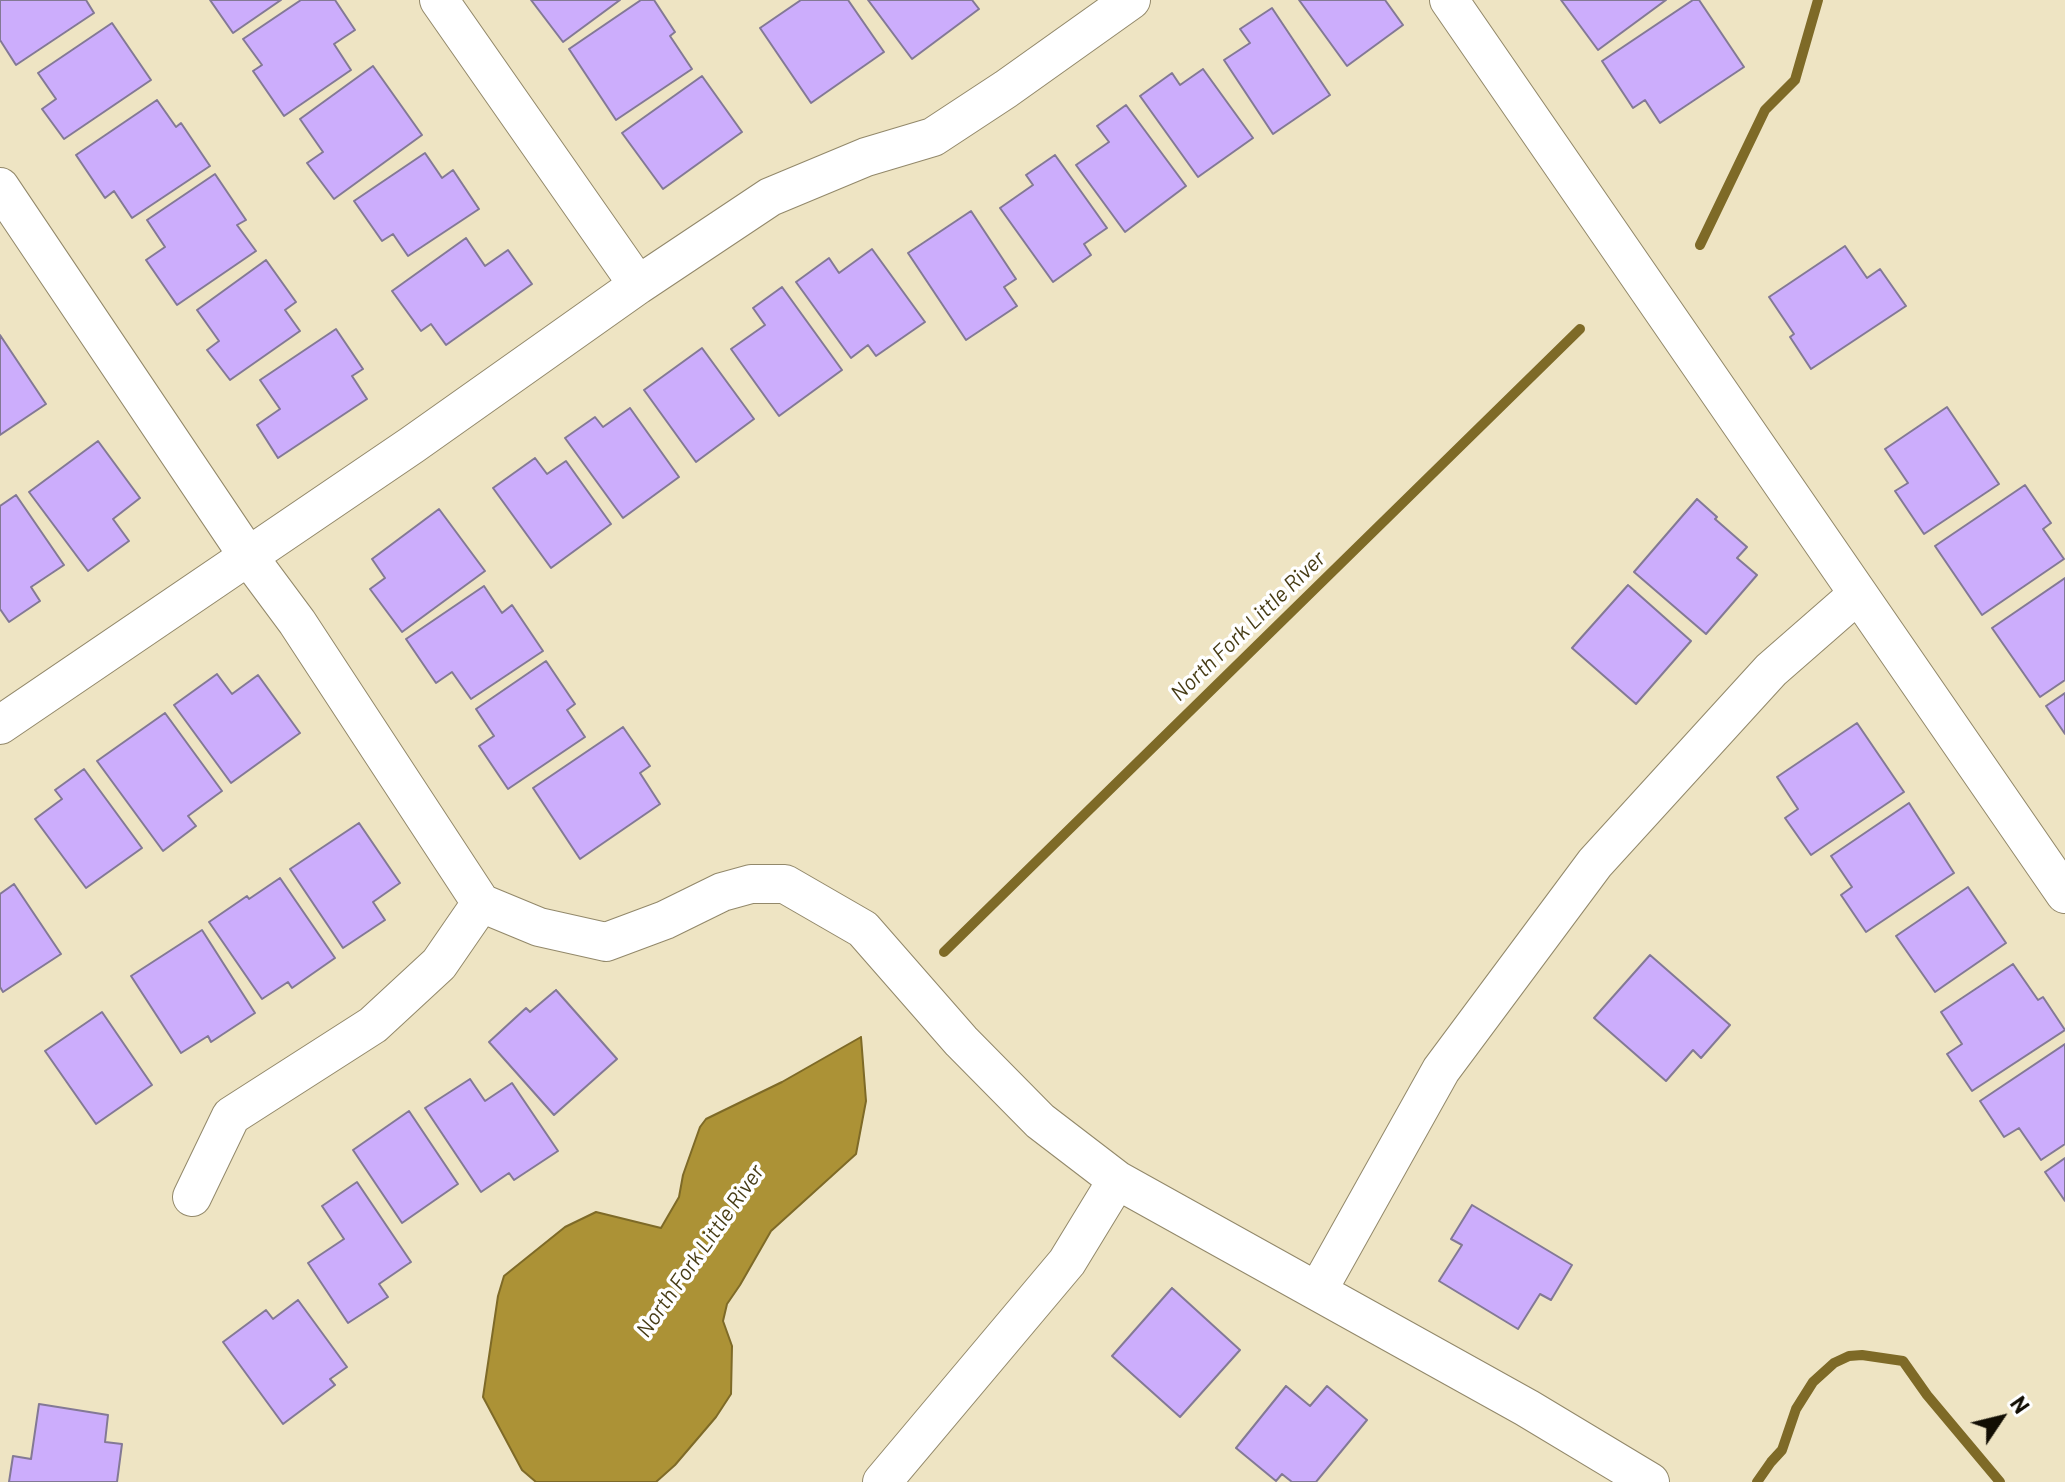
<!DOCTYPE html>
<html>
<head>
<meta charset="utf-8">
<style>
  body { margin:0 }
  #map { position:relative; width:2065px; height:1482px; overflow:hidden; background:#eee4c3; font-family:Barlow,sans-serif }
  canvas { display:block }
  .north { position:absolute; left:1961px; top:1378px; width:80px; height:80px; -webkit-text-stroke:6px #fff; paint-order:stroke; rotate:55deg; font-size:22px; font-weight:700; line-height:32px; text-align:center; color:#120e04 }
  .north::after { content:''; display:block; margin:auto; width:28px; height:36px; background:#120e04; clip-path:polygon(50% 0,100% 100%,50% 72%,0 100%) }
</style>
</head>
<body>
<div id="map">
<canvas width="2065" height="1482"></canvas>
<div class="north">N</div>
</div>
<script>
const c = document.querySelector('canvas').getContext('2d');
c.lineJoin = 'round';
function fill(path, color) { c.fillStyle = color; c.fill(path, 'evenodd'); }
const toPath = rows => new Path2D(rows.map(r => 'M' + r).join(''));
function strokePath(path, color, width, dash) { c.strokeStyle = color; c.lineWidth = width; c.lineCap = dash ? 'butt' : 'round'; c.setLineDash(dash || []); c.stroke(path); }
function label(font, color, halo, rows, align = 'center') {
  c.font = font + ' Barlow,sans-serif'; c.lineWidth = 7; c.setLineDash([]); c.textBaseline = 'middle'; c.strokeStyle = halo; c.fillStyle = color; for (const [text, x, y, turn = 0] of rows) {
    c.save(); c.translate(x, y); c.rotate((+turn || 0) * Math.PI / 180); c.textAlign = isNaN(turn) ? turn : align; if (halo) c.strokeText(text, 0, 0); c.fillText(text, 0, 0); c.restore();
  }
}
const water = toPath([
  [861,1037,866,1101,856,1154,771,1231,740,1285,727,1304,723,1321,732,1346,731,1394,716,1417,675,1465,656,1482,536,1482,522,1470,483,1397,498,1296,504,1276,565,1227,596,1212,661,1228,679,1197,683,1175,700,1127,706,1119,782,1082,861,1037]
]);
fill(water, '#ac9236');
strokePath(water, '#7e6a27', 2);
strokePath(toPath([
  [1700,245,1765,110,1795,80,1818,0],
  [944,952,1580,329],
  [1757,1482,1771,1462,1782,1450,1796,1409,1813,1382,1834,1363,1849,1356,1862,1355,1903,1361,1927,1395,2000,1482]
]), '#7e6a27', 10);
const building = toPath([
  [0,0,86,0,94,13,16,65,0,40,0,0],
  [210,0,281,0,233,33,210,0],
  [301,0,335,0,355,30,334,44,351,70,284,116,253,71,262,65,243,39,301,0],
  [531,0,620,0,563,42,531,0],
  [641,0,654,0,675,32,670,36,692,69,616,120,569,49,641,0],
  [801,0,848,0,884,52,811,103,760,28,801,0],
  [868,0,972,0,979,9,912,59,868,0],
  [1299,0,1385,0,1403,25,1347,66,1299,0],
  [1561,0,1666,0,1598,50,1561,0],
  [1693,0,1699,0,1744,67,1660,123,1645,100,1633,108,1602,61,1693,0],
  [1272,8,1330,95,1273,134,1224,60,1250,43,1240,29,1272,8],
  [112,23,151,80,64,139,42,109,56,99,38,73,112,23],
  [373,66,422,135,334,199,307,163,323,152,300,119,373,66],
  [1203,69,1253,138,1198,177,1140,96,1172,73,1180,85,1203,69],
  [702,76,742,132,663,189,622,133,702,76],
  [157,100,176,127,181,123,210,166,132,218,114,191,105,198,76,155,157,100],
  [1126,105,1186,186,1125,232,1076,165,1109,142,1097,126,1126,105],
  [425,153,442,178,453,170,479,209,408,256,393,234,382,241,354,201,425,153],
  [1055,155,1107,228,1084,244,1091,255,1053,282,1000,208,1033,185,1026,175,1055,155],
  [215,174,246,220,237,225,256,251,177,305,146,260,165,247,147,220,215,174],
  [971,211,1016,279,1004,287,1017,306,966,340,908,253,971,211],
  [466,238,485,266,508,250,532,284,446,345,431,324,421,331,392,291,466,238],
  [1845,246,1867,278,1880,269,1906,306,1811,369,1790,337,1794,334,1769,297,1845,246],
  [872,249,925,322,876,356,868,345,851,358,796,282,829,258,839,273,872,249],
  [266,260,296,302,285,310,300,331,230,380,207,350,219,341,197,310,266,260],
  [782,287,842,370,779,416,731,349,765,325,753,308,782,287],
  [336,329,363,369,352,376,367,399,278,458,257,425,280,409,260,380,336,329],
  [0,335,46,404,0,435,0,335],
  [702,348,754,419,696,462,644,390,702,348],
  [1947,407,1999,484,1924,534,1895,491,1908,483,1885,449,1947,407],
  [630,408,679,477,623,518,565,438,595,417,603,427,630,408],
  [98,441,140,498,113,519,129,541,88,571,29,492,98,441],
  [535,458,547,474,566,461,611,524,551,568,493,488,535,458],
  [2025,485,2051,523,2043,529,2064,559,1982,615,1935,546,2025,485],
  [16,495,64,565,31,587,40,601,9,622,0,609,0,506,16,495],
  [1697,499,1717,517,1715,519,1747,547,1737,558,1757,575,1706,634,1634,572,1697,499],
  [439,509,485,571,402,632,370,589,385,578,372,559,439,509],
  [2065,578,2065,680,2040,697,1992,628,2065,578],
  [1628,585,1691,641,1636,704,1572,648,1628,585],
  [484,586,502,613,512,605,543,651,471,699,452,672,436,683,406,639,484,586],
  [546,661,575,704,567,710,585,737,508,789,479,746,494,736,476,709,546,661],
  [217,674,232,694,258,675,300,733,231,783,174,705,217,674],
  [2065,693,2065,734,2046,706,2065,693],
  [165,713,222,791,188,816,196,826,163,851,97,761,165,713],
  [1857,723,1904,792,1811,855,1785,818,1798,809,1777,777,1857,723],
  [623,727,650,766,640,773,660,804,580,859,533,788,623,727],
  [84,769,142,848,86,888,35,819,62,799,55,790,84,769],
  [1909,803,1954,873,1866,932,1841,895,1852,887,1831,856,1909,803],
  [359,823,400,883,373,902,385,920,343,948,290,869,359,823],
  [280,878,335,958,292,988,288,982,262,999,209,922,247,896,249,899,280,878],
  [14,884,61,954,3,992,0,987,0,894,14,884],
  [1968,887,2006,943,1935,992,1896,936,1968,887],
  [202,930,255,1013,211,1042,208,1036,181,1053,131,976,202,930],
  [1650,955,1730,1025,1701,1058,1693,1050,1666,1081,1594,1018,1650,955],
  [2013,964,2038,1000,2043,997,2065,1030,1972,1091,1947,1054,1962,1044,1941,1012,2013,964],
  [556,990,617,1059,554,1115,489,1042,526,1008,530,1012,556,990],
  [102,1012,152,1085,96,1124,45,1051,102,1012],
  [2065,1044,2065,1144,2041,1160,2019,1128,2004,1137,1980,1101,2065,1044],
  [470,1079,485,1101,512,1083,558,1151,514,1180,509,1173,481,1192,425,1108,470,1079],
  [409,1111,458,1184,402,1223,353,1150,409,1111],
  [2065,1158,2065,1201,2045,1172,2065,1158],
  [357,1182,411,1262,379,1284,388,1297,348,1323,308,1263,344,1239,322,1206,357,1182],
  [1472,1205,1572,1265,1551,1300,1540,1294,1518,1329,1439,1281,1462,1245,1451,1239,1472,1205],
  [1172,1288,1240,1350,1180,1417,1112,1356,1172,1288],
  [298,1300,347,1367,330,1379,335,1385,283,1424,223,1342,266,1310,273,1319,298,1300],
  [1286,1386,1310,1406,1327,1386,1367,1420,1316,1482,1292,1482,1282,1474,1276,1481,1236,1448,1286,1386],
  [39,1404,108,1415,105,1442,122,1444,117,1482,9,1482,13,1456,31,1459,39,1404]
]);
fill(building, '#ccadfc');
strokePath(building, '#837995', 2);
const street = toPath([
  [439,0,638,285],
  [1449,0,2065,894],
  [0,187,248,556,297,622,481,903,439,964,373,1025,231,1116,192,1197],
  [0,725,412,445,638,285,770,197,866,157,933,137,1006,89,1131,0],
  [481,903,539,927,606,942,665,920,722,892,751,884,785,884,863,929,961,1041,1040,1121,1117,1180,1527,1408,1650,1482],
  [1318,1290,1441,1070,1595,863,1771,670,1858,594],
  [882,1482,1067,1262,1117,1180]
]);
strokePath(street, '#92886a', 40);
strokePath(street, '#fff', 38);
label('italic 22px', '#473c15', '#fff', [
  ["North Fork Little River",1248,626,-44],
  ["North Fork Little River",700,1251,-55]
]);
</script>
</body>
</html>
